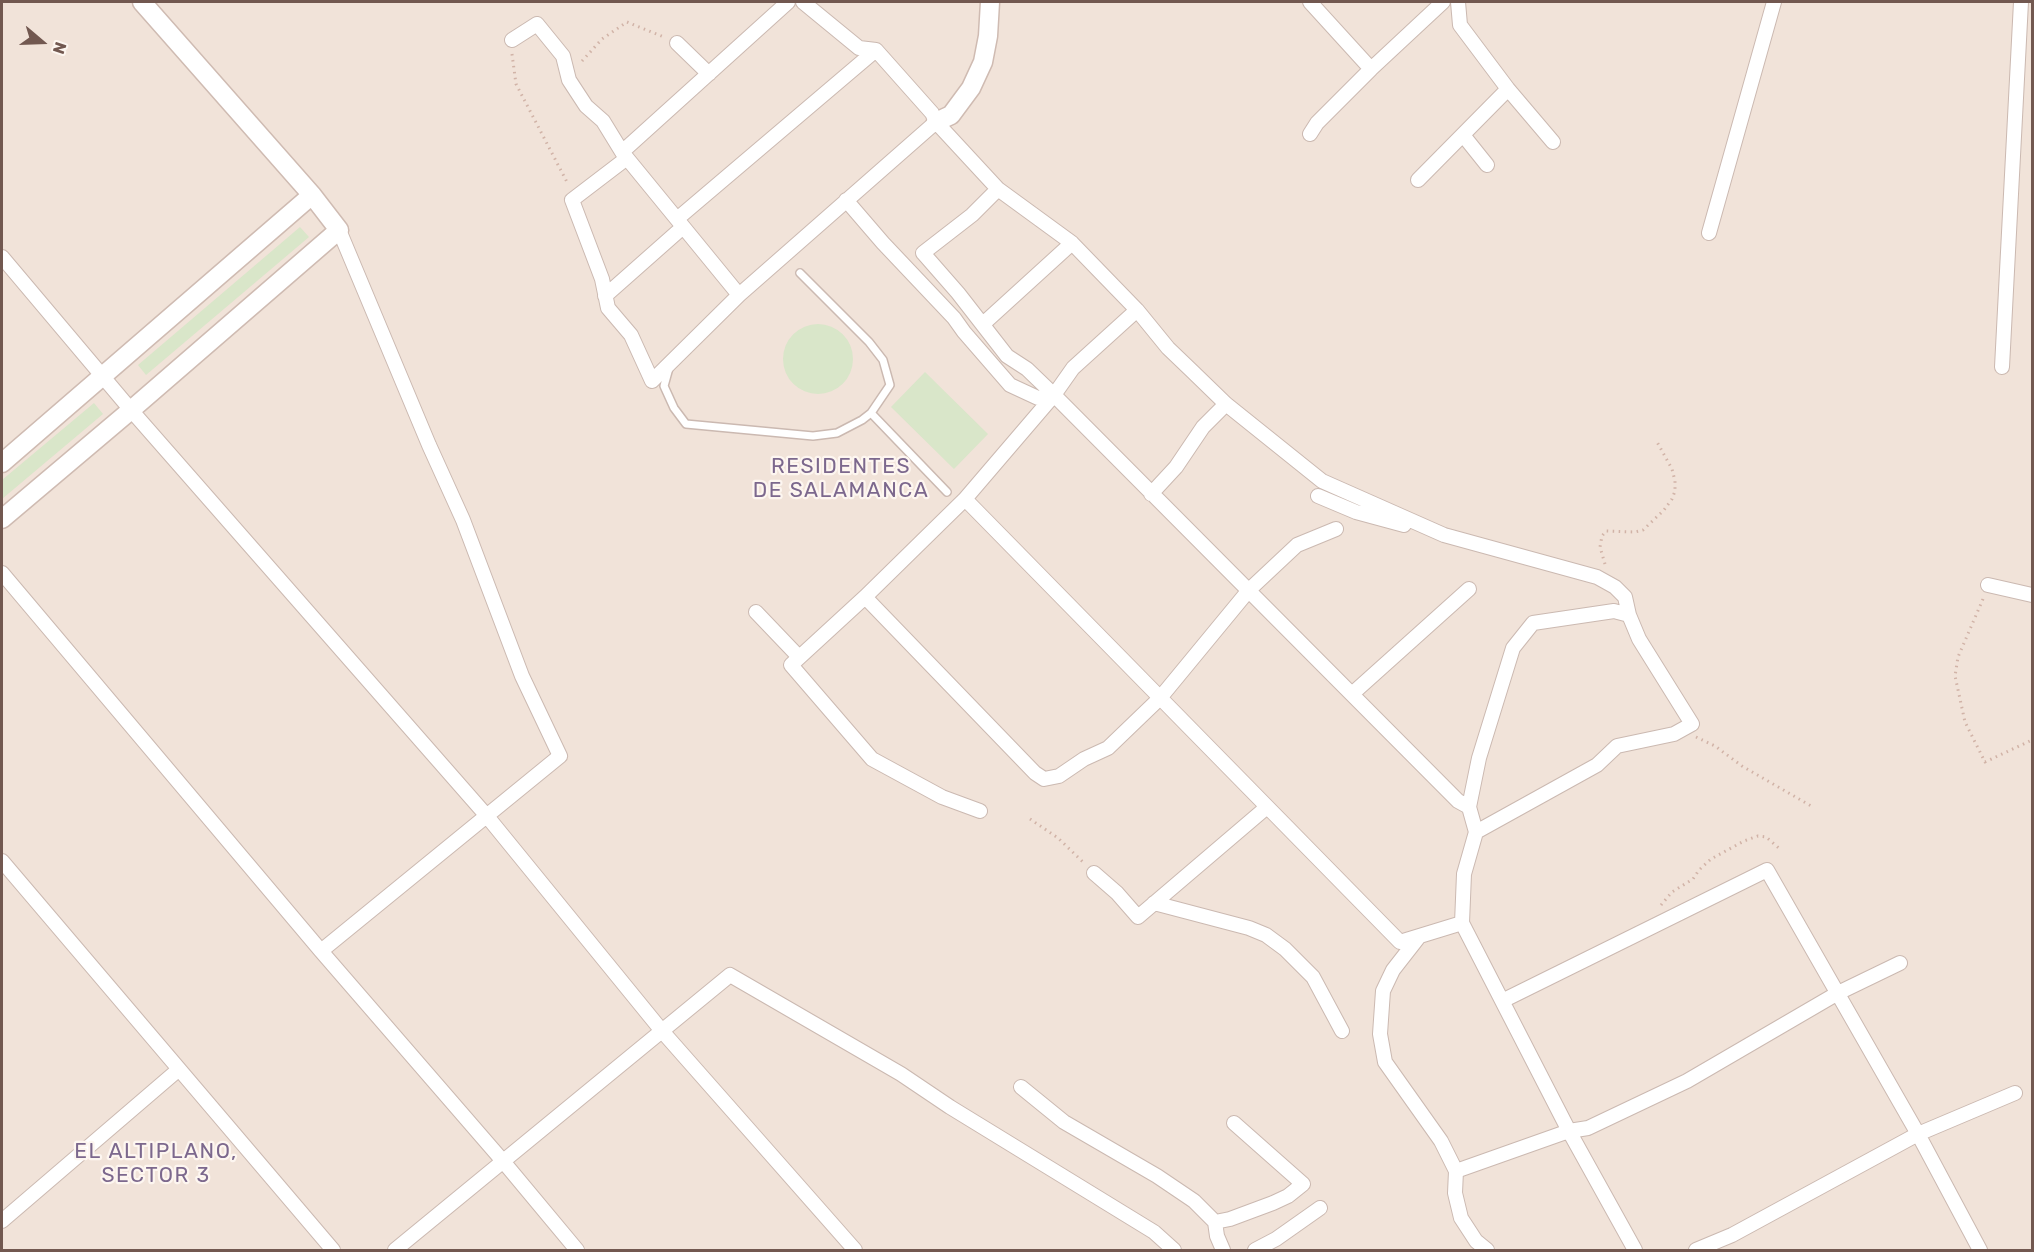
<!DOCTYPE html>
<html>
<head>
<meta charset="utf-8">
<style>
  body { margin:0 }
  #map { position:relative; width:2034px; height:1252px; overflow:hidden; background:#faf2ea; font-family:Rubik,sans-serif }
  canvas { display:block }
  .frame { position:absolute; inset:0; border:3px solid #725850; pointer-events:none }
  .north { position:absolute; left:12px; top:12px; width:60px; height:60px; -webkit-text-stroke:4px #fdf6f0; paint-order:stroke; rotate:109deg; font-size:16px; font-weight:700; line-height:24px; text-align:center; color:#725850 }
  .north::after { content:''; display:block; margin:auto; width:21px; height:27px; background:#725850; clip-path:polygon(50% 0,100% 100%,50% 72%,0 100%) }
</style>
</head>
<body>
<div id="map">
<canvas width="2034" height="1252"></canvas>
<div class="frame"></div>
<div class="north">N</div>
</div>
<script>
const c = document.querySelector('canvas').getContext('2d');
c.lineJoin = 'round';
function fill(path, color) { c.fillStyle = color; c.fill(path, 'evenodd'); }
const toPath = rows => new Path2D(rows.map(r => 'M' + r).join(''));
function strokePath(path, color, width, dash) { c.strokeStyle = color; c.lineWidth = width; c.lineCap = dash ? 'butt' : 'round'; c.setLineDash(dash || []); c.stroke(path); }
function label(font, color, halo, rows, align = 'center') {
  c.font = font + ' Rubik,sans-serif'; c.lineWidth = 4.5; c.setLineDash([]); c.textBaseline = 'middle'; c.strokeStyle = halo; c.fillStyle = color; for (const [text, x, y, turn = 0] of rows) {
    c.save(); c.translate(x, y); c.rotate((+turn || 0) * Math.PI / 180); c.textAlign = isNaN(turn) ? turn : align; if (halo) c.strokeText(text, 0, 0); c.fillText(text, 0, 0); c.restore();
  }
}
fill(toPath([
  [2,2,2032,2,2032,1250,2,1250]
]), '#f1e3d9');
fill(toPath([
  [300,227,309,237,146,375,138,365],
  '783 359a35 35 0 1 1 70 0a35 35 0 1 1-70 0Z',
  [925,372,988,434,954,469,891,407],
  [94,403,103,414,2,499,2,480]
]), '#d9e6c9');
const lane = toPath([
  [669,368,664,386,674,408,686,424,813,436,837,433,862,420,871,413,890,385,883,360,869,342,800,273],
  [871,413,947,492]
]);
const street = toPath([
  [803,2,859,48,876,50,932,113,936,122,998,189,1072,243,1137,310,1168,348,1192,371,1226,404,1322,481,1444,535,1597,577,1615,587,1625,597,1629,615,1639,639,1692,724,1674,734,1617,746,1597,765,1476,832],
  [1310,2,1371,69],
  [1458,2,1460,25,1508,89,1553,142],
  [512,40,537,24,563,56,569,80,586,106,603,121,622,152,739,295],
  [677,43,709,74],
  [1310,134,1317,123,1371,69,1443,2],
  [1463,135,1487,165],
  [622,152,788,2],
  [627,158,572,200,602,279,608,308,631,335,652,381,739,295,936,122],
  [1418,180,1508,89],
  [998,189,972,215,923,253,958,293,1007,356,1027,369,1054,395],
  [846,200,883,243,954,318,964,332,1010,385,1038,398,1054,395,1458,801,1469,807],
  [677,219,876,50],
  [1709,233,1774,2],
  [2,257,131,410,486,815,662,1031,855,1250],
  [605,296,683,227],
  [983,324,1072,243],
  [2002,367,2021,2],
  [1151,494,1176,467,1203,427,1226,404],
  [1318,496,1356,512,1404,525],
  [965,499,1400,942,1462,923],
  [2,573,321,951,502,1160,577,1250],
  [1988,585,2032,595],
  [865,597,1035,773,1044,779,1059,776,1084,759,1108,748,1160,698,1249,590,1297,545,1336,529],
  [756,612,799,657],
  [1629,615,1614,611,1533,623,1513,648,1479,758,1469,807,1476,832,1464,874,1462,923,1569,1131,1635,1250],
  [1352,694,1469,589],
  [980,811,942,797,872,759,791,665,865,597,965,499,1054,395,1073,368,1137,310],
  [2,861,333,1250],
  [1094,873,1117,893,1138,917,1267,807],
  [1154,903,1249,928,1266,935,1285,949,1313,977,1342,1031],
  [1418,938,1393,970,1383,991,1380,1034,1385,1062,1441,1141,1456,1171,1455,1193,1461,1218,1476,1241,1487,1250],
  [321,951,560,756,522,676,463,520,429,445,339,230],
  [1502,1001,1767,870,1918,1134,1980,1250],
  [1021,1087,1064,1122,1157,1176,1194,1201,1215,1222,1217,1236,1223,1250],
  [1456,1171,1569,1131,1588,1128,1687,1081,1838,993,1900,963],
  [2,1221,178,1070],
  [1215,1222,1230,1219,1273,1203,1288,1196,1303,1184,1234,1123],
  [395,1250,730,975,901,1074,950,1107,1154,1232,1174,1250],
  [1255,1250,1276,1239,1320,1208],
  [1696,1250,1732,1235,1918,1134,2015,1093]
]);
const secondary = toPath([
  [936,122,951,115,971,88,983,62,988,36,990,2],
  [2,463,312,195],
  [2,519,131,410,339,230,312,195,142,2]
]);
strokePath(lane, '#cbb9b1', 10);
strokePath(street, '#cbb9b1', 16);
strokePath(secondary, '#cfbbb2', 21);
strokePath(toPath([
  [512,54,516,84,568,184],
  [582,61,602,39,627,22,664,37],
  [1605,564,1600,547,1602,536,1606,531,1635,532,1643,530,1664,510,1672,499,1675,491,1675,481,1672,469,1657,442],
  [1983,599,1958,657,1955,676,1965,722,1985,762,2032,740],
  [1696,737,1715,746,1742,766,1813,807],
  [1030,819,1058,838,1084,863],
  [1661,905,1672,892,1693,879,1699,870,1711,859,1744,841,1758,836,1766,837,1780,849]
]), '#d1b3a7', 3, [1.5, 4.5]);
strokePath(lane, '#fff', 7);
strokePath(street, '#fff', 14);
strokePath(secondary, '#fff', 18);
c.letterSpacing = '1.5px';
label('21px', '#7c688d', '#fdf6f0', [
  ["RESIDENTES",841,467],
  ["DE SALAMANCA",841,491],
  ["EL ALTIPLANO,",156,1152],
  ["SECTOR 3",156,1176]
]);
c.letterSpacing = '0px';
</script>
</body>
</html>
